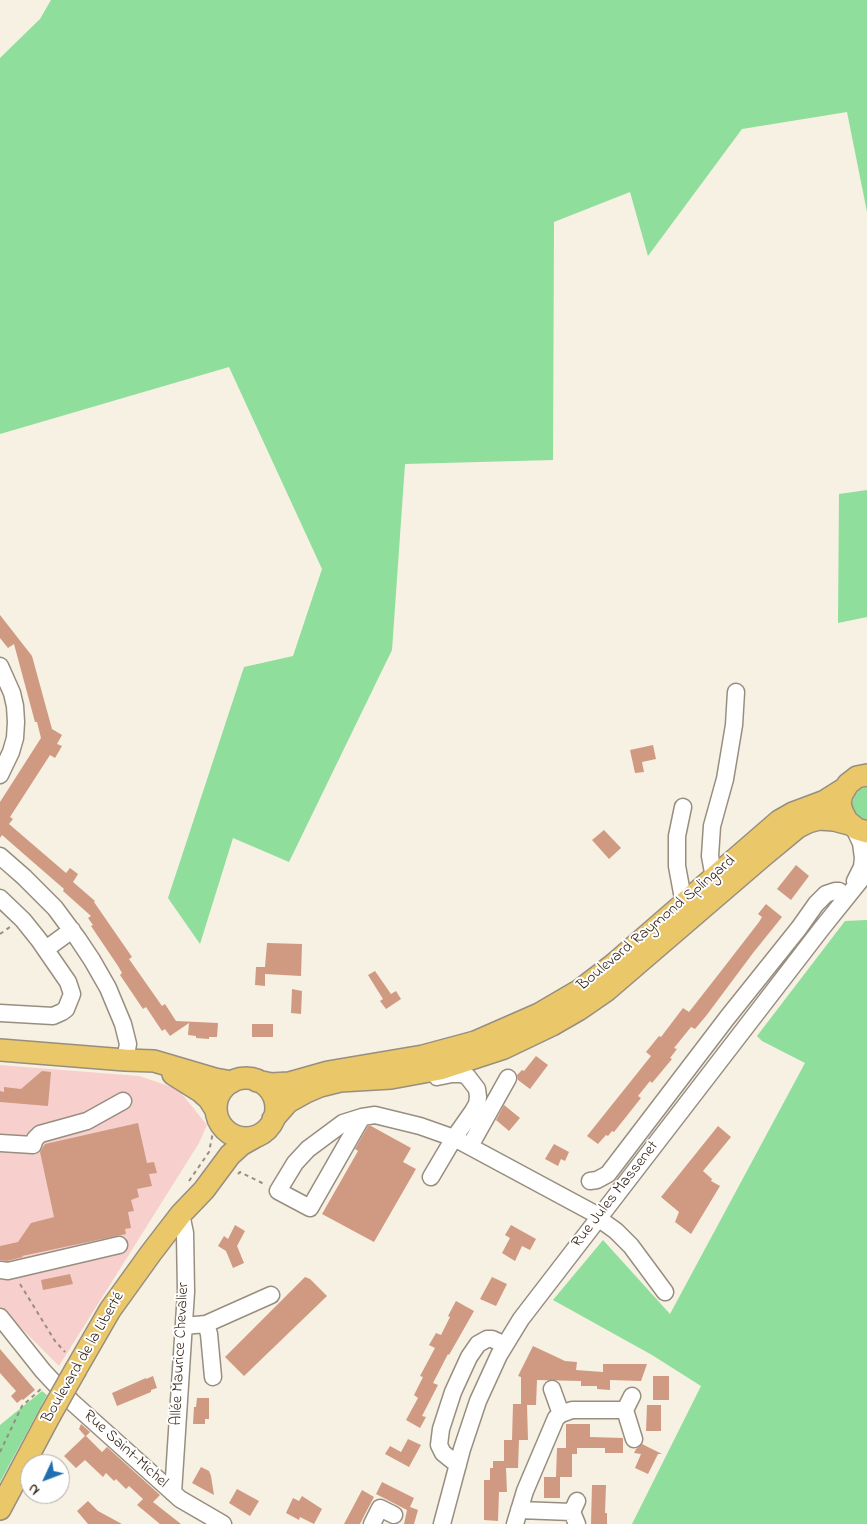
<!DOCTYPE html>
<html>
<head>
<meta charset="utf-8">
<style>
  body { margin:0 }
  #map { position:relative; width:867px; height:1524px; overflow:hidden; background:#f6f1e2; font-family:"Indie Flower",sans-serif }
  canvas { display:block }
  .north { position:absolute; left:20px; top:1454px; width:50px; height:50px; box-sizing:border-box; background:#fff; border:1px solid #b1aaa5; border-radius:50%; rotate:227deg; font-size:14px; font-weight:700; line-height:20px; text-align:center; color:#3b2a1e }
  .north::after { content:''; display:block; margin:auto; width:18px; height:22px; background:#1f6fb2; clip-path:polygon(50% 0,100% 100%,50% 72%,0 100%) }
</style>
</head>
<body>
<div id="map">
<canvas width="867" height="1524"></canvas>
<div class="north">N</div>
</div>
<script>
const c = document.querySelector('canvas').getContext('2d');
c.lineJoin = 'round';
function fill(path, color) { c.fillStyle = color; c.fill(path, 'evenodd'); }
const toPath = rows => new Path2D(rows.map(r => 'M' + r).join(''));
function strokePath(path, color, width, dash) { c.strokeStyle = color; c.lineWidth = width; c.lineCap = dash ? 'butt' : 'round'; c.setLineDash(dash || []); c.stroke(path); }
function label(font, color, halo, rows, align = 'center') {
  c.font = font + ' "Indie Flower",sans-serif'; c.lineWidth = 4; c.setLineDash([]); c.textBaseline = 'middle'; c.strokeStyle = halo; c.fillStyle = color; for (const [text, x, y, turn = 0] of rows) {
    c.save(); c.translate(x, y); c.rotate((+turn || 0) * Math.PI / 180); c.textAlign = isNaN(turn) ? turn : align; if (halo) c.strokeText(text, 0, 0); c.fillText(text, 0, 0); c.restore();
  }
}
fill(toPath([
  [0,1065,139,1076,178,1089,207,1125,199,1143,59,1366,0,1307]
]), '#f7d0cd');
fill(toPath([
  [51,0,867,0,867,212,847,112,742,129,648,256,630,192,554,222,553,460,405,464,392,650,289,862,233,838,200,944,168,898,244,667,293,656,322,569,229,367,0,434,0,58,40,19],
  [867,490,867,617,838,623,839,494],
  [867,787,867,820,857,816,853,810,852,803,855,794,861,789],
  [867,920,867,1524,632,1524,701,1386,652,1355,553,1300,603,1240,670,1314,805,1063,762,1041,757,1036,845,921],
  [42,1391,47,1395,0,1482,0,1425]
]), '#8fde9c');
fill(toPath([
  [0,615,32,656,52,729,62,735,57,744,62,746,55,758,50,755,10,817,13,819,9,824,66,873,70,868,78,874,73,882,95,901,94,902,132,957,129,959,162,1006,165,1004,176,1021,218,1023,217,1037,209,1037,209,1039,196,1038,196,1036,188,1035,189,1023,170,1036,165,1029,162,1031,146,1007,143,1009,120,975,122,973,118,966,91,926,93,925,88,918,91,916,63,891,64,889,2,835,0,838,0,802,41,738,37,722,35,722,14,644,8,648,0,638],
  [653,745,656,759,642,762,644,772,635,773,630,750],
  [604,830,621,848,609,859,592,840],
  [796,865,809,876,791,900,777,889],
  [766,904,782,917,753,953,706,1016,695,1029,691,1027,674,1048,677,1049,670,1058,672,1059,652,1083,650,1081,638,1096,641,1098,614,1132,612,1131,608,1136,606,1135,598,1144,587,1136,651,1056,646,1052,659,1036,661,1037,683,1008,689,1012,718,975,759,922,762,917,758,914],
  [267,943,302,944,301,976,265,974,265,986,255,985,256,967,265,967],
  [375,971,391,994,396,991,401,999,386,1009,380,1001,383,999,368,975],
  [292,989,302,991,301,1014,291,1013],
  [252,1024,273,1024,273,1037,252,1037],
  [536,1056,548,1065,530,1089,518,1080,517,1075,522,1070,524,1071],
  [42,1071,51,1072,48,1106,0,1102,0,1091,4,1092,4,1087,21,1089],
  [504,1105,520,1118,509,1131,496,1120],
  [138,1123,147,1163,154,1162,157,1173,149,1174,152,1186,137,1189,139,1197,131,1200,134,1211,128,1212,131,1228,125,1229,126,1234,22,1256,23,1257,7,1261,0,1260,0,1246,18,1242,31,1223,54,1217,40,1152,45,1144],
  [368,1126,371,1126,411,1148,403,1162,416,1169,374,1242,322,1214,358,1151,355,1149],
  [718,1126,731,1137,703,1171,712,1179,711,1181,720,1186,691,1234,675,1222,679,1212,661,1197],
  [554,1144,569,1152,565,1161,561,1159,558,1166,545,1159],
  [235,1225,245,1231,237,1246,244,1263,233,1268,226,1251,218,1246,224,1236,228,1239],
  [511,1225,536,1239,530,1250,522,1246,515,1261,502,1253,510,1238,505,1235],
  [70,1274,73,1284,43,1290,41,1280],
  [305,1277,310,1279,327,1296,244,1376,225,1357],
  [492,1277,507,1284,496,1306,480,1299],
  [456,1301,474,1311,449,1355,448,1354,433,1383,438,1385,422,1416,426,1417,420,1428,406,1420,418,1398,414,1395,423,1377,420,1376,435,1348,429,1345,436,1333,441,1335,450,1317,448,1316],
  [533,1346,565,1361,577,1362,576,1370,603,1372,603,1364,647,1364,641,1381,610,1380,610,1390,597,1389,597,1386,581,1386,581,1381,537,1380,536,1405,527,1405,528,1440,512,1440,513,1404,521,1404,521,1377,518,1376],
  [0,1349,35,1390,23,1400,22,1399,17,1403,11,1396,16,1391,0,1373],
  [153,1376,157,1388,151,1390,151,1392,117,1406,112,1393,146,1378,146,1379],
  [653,1376,669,1376,669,1400,653,1400],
  [197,1398,209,1398,209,1419,205,1419,205,1424,193,1424,194,1407,196,1407],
  [647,1405,661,1405,661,1431,646,1431],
  [81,1424,90,1432,86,1436,102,1452,107,1447,160,1495,153,1502,181,1524,160,1524,137,1505,143,1499,129,1486,126,1489,116,1479,114,1481,106,1473,103,1477,85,1460,76,1468,64,1456,85,1436,79,1429],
  [566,1424,590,1424,590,1437,623,1438,623,1453,605,1453,605,1448,577,1448,577,1454,572,1454,572,1477,556,1477,557,1448,566,1448],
  [408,1439,421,1445,409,1467,385,1454,390,1446,401,1452],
  [504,1440,519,1440,518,1468,506,1468,507,1492,499,1492,498,1521,484,1520,484,1480,490,1480,490,1468,493,1468,493,1461,504,1461],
  [642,1444,662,1454,658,1454,648,1474,635,1468,641,1454,634,1453,636,1449],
  [201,1467,209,1471,211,1476,214,1495,192,1483],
  [544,1477,560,1477,560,1498,544,1498],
  [382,1482,414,1498,410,1507,418,1510,414,1524,404,1524,407,1510,376,1494],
  [592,1485,606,1485,605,1513,607,1513,607,1524,591,1524],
  [237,1489,259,1501,250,1516,229,1503],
  [362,1490,374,1497,365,1514,360,1524,344,1524],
  [302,1496,322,1509,314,1524,300,1517,299,1520,286,1513,293,1498,299,1501],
  [88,1501,98,1511,122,1524,88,1524,77,1511]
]), '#d09982');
const minor = toPath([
  [0,666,12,693,15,706,16,722,15,738,11,752,0,775],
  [683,807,677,836,677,866,684,904,689,910],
  [854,828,861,843,863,858,862,867,855,881],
  [0,856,24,877,55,908,78,939,92,960,108,988,123,1024,128,1044,125,1060],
  [714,878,710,856,712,826,725,779,734,725,736,692],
  [0,898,23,920,39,940,68,982,72,994,66,1009,62,1012,53,1016,0,1013],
  [46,949,72,930],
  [362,1117,310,1208,278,1191,295,1163,308,1149,343,1123,362,1117,375,1115,420,1126,454,1138,599,1216],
  [0,1143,33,1145,35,1139,40,1134,87,1121,123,1101],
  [470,1146,508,1078],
  [431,1177,454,1138,473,1111,477,1104,478,1097,477,1089,467,1076,461,1074,452,1074,437,1077],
  [590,1181,597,1180,608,1174,727,1018,799,928,816,904,826,894,835,891,839,891,846,896],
  [598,1218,616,1231,631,1246,665,1292],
  [0,1270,8,1271,119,1245],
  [0,1317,43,1371,72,1402,180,1499,223,1524],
  [206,1324,209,1334,213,1377],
  [184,1326,206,1324,271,1295],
  [552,1389,561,1414],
  [632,1396,625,1410,634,1439],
  [458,1465,443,1453,439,1445,441,1429,453,1392,469,1357,478,1344,487,1339,492,1339,505,1345],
  [173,1493,186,1292,185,1233,181,1214],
  [577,1501,572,1512,577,1524],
  [519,1510,572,1512],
  [372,1524,380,1508,394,1515],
  [442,1524,462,1449,478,1401,499,1355,521,1319,822,928,867,872],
  [515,1524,525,1491,556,1418,561,1414,572,1410,625,1410]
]);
const major = toPath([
  [867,775,857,777,848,784,842,794,840,803,842,811,847,821,857,829,867,832],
  [0,1050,125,1060,154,1061,215,1079,232,1082],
  [173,1074,200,1091,209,1099,216,1110],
  '216 1108a30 30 0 1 1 60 0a30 30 0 1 1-60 0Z',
  [257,1081,271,1084,289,1083,328,1072,423,1056,475,1042,539,1014,580,990,614,964,779,821,793,813,825,801,844,789],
  [273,1119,288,1102,306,1092,320,1086,340,1081,391,1078,440,1069,504,1048,552,1025,578,1010,607,990,763,856,798,827,808,822,819,819,834,820,849,824],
  [76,1369,110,1310,151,1253,181,1214,204,1190,230,1155,241,1145,255,1137],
  [0,1509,50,1415]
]);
strokePath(minor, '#988e80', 19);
strokePath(major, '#988e80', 24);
strokePath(toPath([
  [0,934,10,927],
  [238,1174,240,1172,266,1185],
  [189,1181,209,1152,214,1127],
  [20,1284,55,1341,65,1352],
  [0,1452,22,1406,42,1388]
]), '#988e80', 2, [4, 4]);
strokePath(minor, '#fff', 16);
strokePath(major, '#eac769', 21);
const majorBridge = toPath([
  [50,1415,76,1369]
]);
strokePath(majorBridge, '#988e80', 24, []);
strokePath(majorBridge, '#eac769', 21);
label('16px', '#3b2a1e', '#fff', [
  ["Boulevard Raymond Splingard",657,924,-40],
  ["Rue Jules Massenet",616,1195,-52],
  ["Allée Maurice Chevalier",181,1354,-87],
  ["Boulevard de la Liberté",84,1358,-60],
  ["Rue Saint-Michel",125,1450,42]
]);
</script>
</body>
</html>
